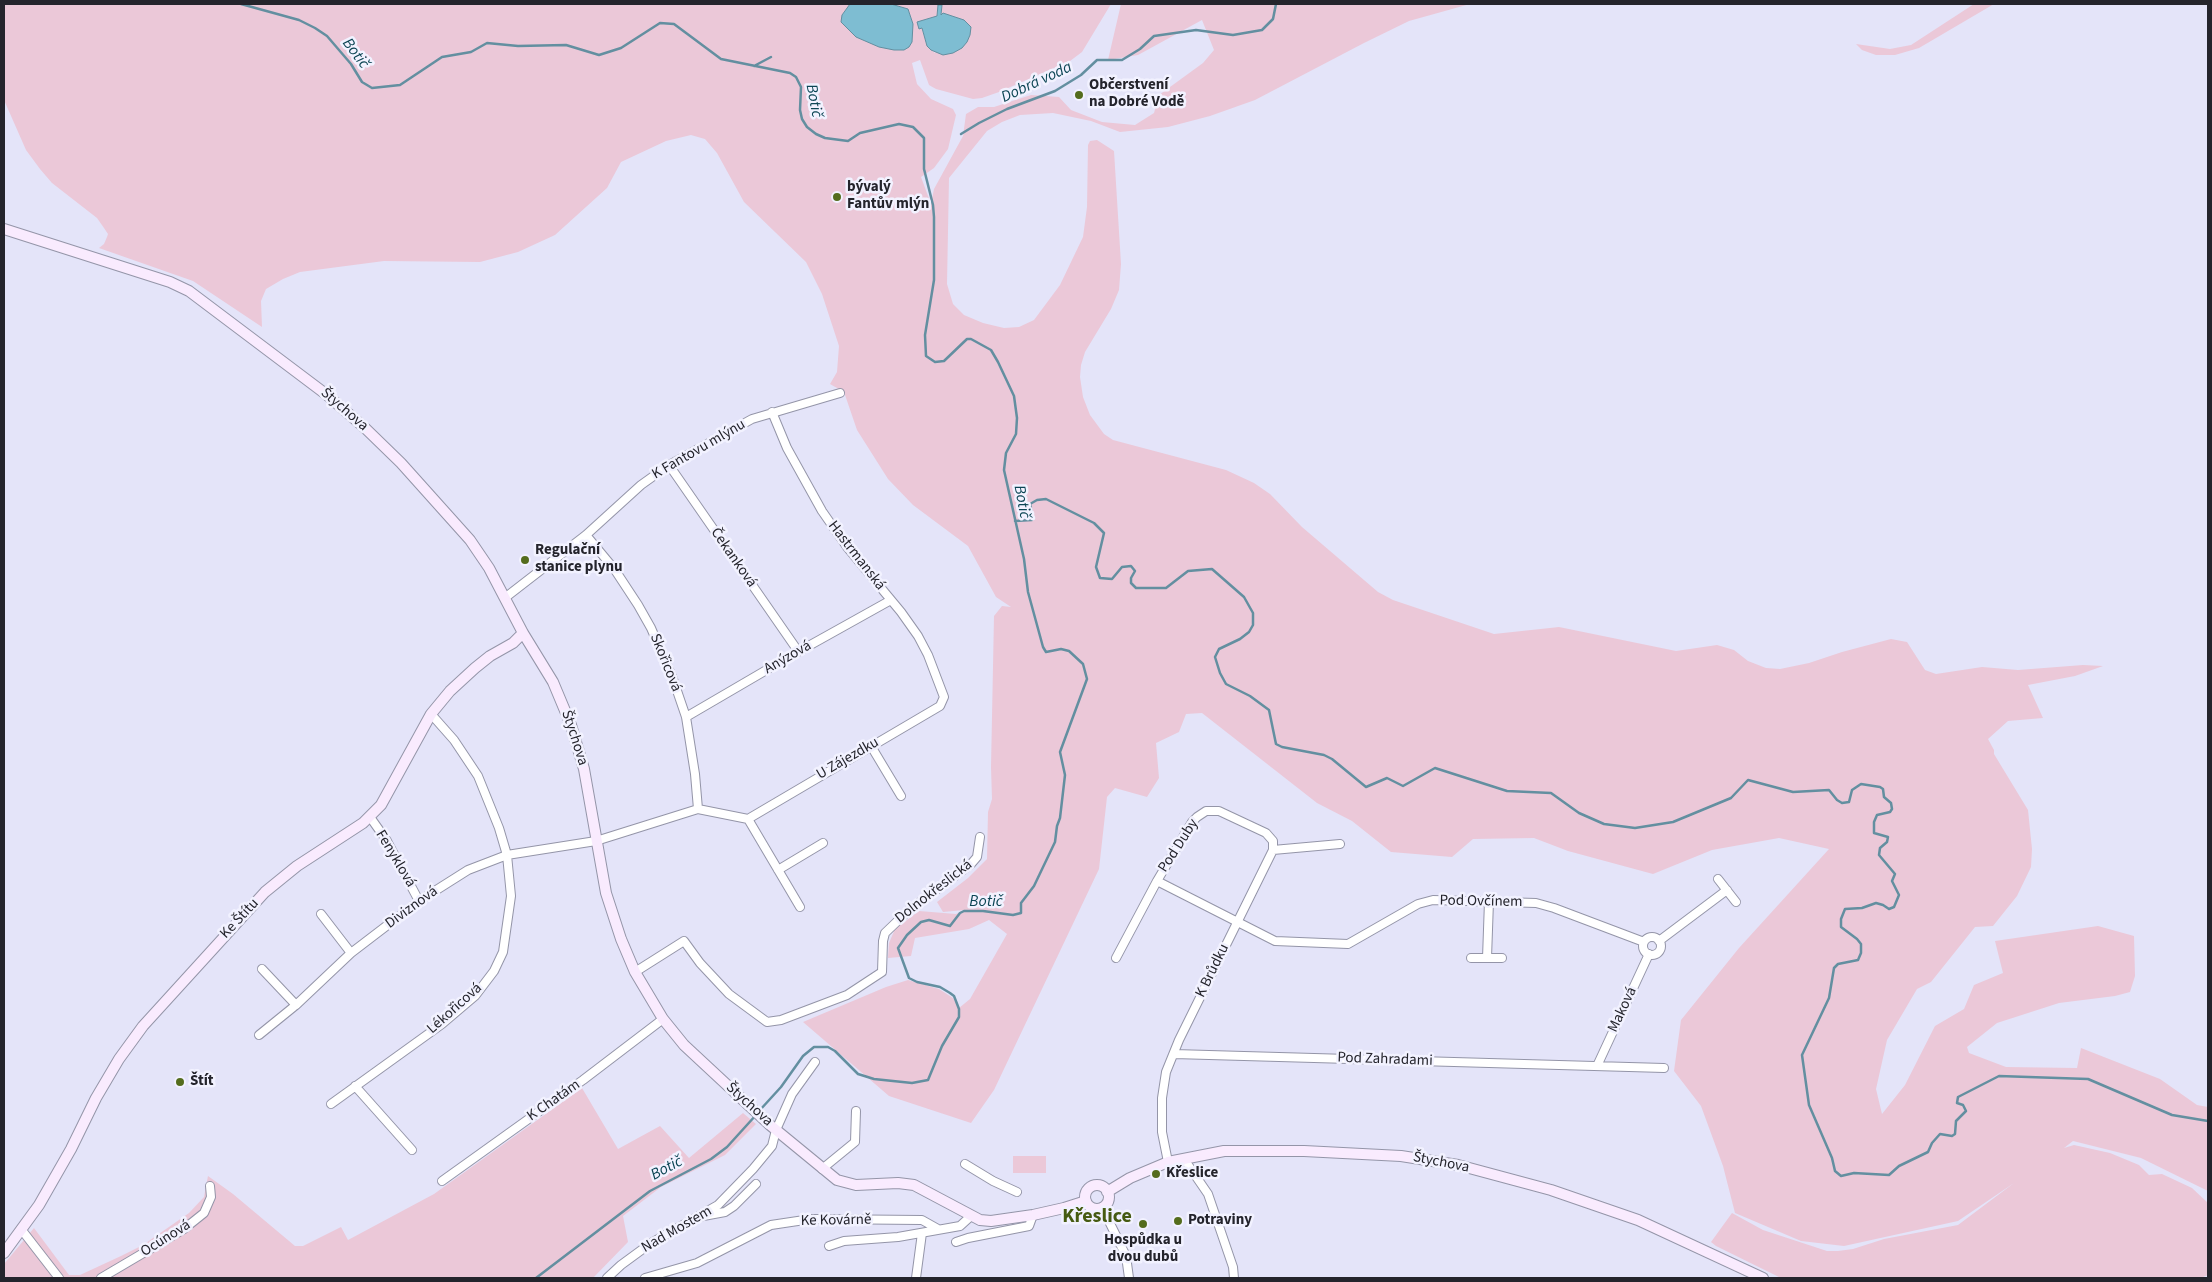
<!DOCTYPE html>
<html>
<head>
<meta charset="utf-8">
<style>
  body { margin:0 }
  #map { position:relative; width:2212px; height:1282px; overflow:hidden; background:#e4e4f9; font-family:"Source Sans 3",sans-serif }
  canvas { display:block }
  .frame { position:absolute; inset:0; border:5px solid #24242c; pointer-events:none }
</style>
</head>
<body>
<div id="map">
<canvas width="2212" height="1282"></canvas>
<div class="frame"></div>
</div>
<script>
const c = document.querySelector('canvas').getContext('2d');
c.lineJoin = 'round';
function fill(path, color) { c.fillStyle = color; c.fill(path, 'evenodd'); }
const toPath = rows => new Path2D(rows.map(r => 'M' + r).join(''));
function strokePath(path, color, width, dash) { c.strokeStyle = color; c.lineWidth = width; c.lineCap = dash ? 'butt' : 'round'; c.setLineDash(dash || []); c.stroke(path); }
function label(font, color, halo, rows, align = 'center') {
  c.font = font + ' "Source Sans 3",sans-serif'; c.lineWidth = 5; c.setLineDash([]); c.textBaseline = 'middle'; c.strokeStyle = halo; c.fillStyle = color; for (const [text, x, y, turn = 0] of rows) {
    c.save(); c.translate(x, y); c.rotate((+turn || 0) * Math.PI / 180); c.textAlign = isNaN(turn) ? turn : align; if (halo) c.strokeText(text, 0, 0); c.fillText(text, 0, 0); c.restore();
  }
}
fill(toPath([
  [4,4,850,4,842,15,913,24,908,9,891,4,1111,4,1082,52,1070,61,999,92,982,98,973,99,936,89,929,85,920,60,912,63,917,84,931,99,953,109,956,115,948,149,934,168,921,177,931,204,934,189,963,136,966,114,978,107,994,107,1031,95,1059,97,1071,110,1102,122,1135,125,1154,113,1159,95,1203,63,1214,50,1202,20,1138,55,1108,60,1121,4,1470,4,1409,21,1364,43,1255,100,1210,116,1168,127,1120,132,1091,121,1053,113,1020,115,1002,122,987,131,949,178,947,284,953,304,964,315,983,323,1004,328,1019,327,1034,320,1060,285,1083,237,1087,207,1088,145,1090,141,1097,140,1114,151,1121,264,1119,290,1111,309,1085,352,1081,365,1080,377,1083,397,1090,415,1104,434,1113,440,1226,470,1254,483,1270,494,1302,527,1378,592,1393,600,1494,634,1559,627,1676,651,1717,645,1734,650,1748,661,1766,668,1780,669,1809,663,1842,652,1891,639,1907,642,1925,670,1936,674,1982,667,2018,670,2083,665,2103,666,2075,676,2028,685,2043,718,2008,721,1988,739,1994,750,1994,754,2028,810,2032,849,2031,867,2017,896,1993,926,1975,927,1931,982,1917,989,1887,1040,1876,1089,1882,1114,1905,1085,1935,1026,1964,1009,1974,985,2003,973,1995,941,2098,926,2134,936,2135,976,2130,992,2115,996,2059,1003,1997,1023,1967,1047,1969,1053,2006,1067,2077,1068,2081,1048,2160,1079,2197,1105,2208,1107,2208,1191,2141,1158,2073,1141,2064,1148,2074,1145,2110,1153,2139,1165,2149,1175,2162,1174,2192,1188,2208,1203,2208,1275,2201,1278,1781,1278,1716,1246,1711,1242,1732,1213,1763,1230,1827,1251,1838,1251,1853,1249,1884,1239,1958,1225,2014,1183,1958,1221,1844,1246,1801,1241,1735,1213,1723,1166,1701,1106,1674,1071,1681,1020,1739,948,1829,849,1779,838,1712,850,1653,874,1568,851,1534,838,1473,839,1452,857,1391,852,1352,821,1317,803,1202,713,1186,714,1179,732,1156,743,1159,778,1147,797,1115,788,1107,797,1099,869,994,1090,971,1123,889,1096,803,1022,886,987,908,980,939,989,953,998,959,1008,970,999,1007,934,989,920,969,929,915,938,911,956,888,958,889,943,895,929,919,911,956,914,964,910,943,912,937,902,968,878,987,859,988,812,992,799,991,767,994,616,1002,606,1011,607,996,597,968,546,913,505,888,479,857,430,844,392,830,384,837,372,839,346,822,294,806,262,744,202,717,153,705,139,691,135,666,141,621,162,607,188,555,235,518,252,480,262,384,261,300,272,283,279,266,289,261,301,262,327,193,281,99,248,104,244,107,237,108,234,104,228,97,218,52,183,40,169,26,150,4,100],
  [938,5,942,6,941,17,935,53,927,46,920,22,937,16],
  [1974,4,1994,4,1919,48,1895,55,1876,55,1862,50,1856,44,1890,49,1911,45],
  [582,1088,618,1149,660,1126,689,1158,743,1113,756,1124,725,1155,661,1187,623,1216,628,1242,593,1278,4,1278,4,1264,34,1228,69,1275,80,1275,121,1256,143,1245,189,1213,204,1197,208,1176,233,1194,295,1246,303,1246,341,1227,348,1240,434,1194],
  [1013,1156,1046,1156,1046,1173,1013,1173]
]), '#ebc8d8');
const water = toPath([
  [850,4,891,4,908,9,913,24,912,42,909,47,904,50,894,50,879,47,856,37,841,22,842,15,850,4],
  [938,5,942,5,941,15,943,13,964,20,971,27,970,35,967,42,962,48,953,53,943,55,931,50,927,46,922,28,919,29,917,22,937,16,938,5]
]);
fill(water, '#7ebdd2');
strokePath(water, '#638fa0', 1);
strokePath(toPath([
  [241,4,299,20,315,28,327,36,351,64,362,82,372,88,400,85,442,57,471,52,487,43,518,46,566,45,599,55,621,48,660,23,674,24,721,59,790,73,796,77,801,87,800,110,802,119,807,127,816,134,825,138,848,141,860,133,899,124,913,127,924,138,924,169,933,205,934,217,934,280,925,335,926,356,935,362,944,361,967,339,971,339,991,350,998,362,1014,396,1017,418,1016,434,1006,453,1004,470,1024,559,1028,592,1043,647,1046,652,1061,649,1069,651,1083,664,1087,679,1060,752,1065,775,1060,818,1057,826,1055,842,1034,886,1021,903,1021,913,1013,915,983,911,964,911,960,913,950,926,929,920,921,922,907,935,898,948,909,978,917,982,940,987,950,993,954,996,959,1009,959,1017,942,1046,928,1080,912,1083,874,1079,858,1074,835,1051,828,1047,814,1047,803,1056,781,1087,760,1110],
  [754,66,771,57],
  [961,134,979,123,1007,109,1055,91,1081,75,1097,60,1122,60,1140,49,1154,36,1196,30,1233,35,1262,30,1273,19,1276,4],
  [1015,521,1032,520,1033,518,1030,504,1037,500,1046,499,1094,523,1104,533,1096,567,1100,578,1112,579,1122,567,1131,566,1135,571,1131,578,1131,583,1136,588,1166,588,1188,571,1212,569,1244,597,1253,613,1253,625,1249,632,1240,639,1219,649,1215,657,1220,673,1226,684,1250,696,1269,710,1276,744,1282,747,1324,755,1332,759,1366,787,1387,778,1403,786,1435,768,1507,791,1551,793,1579,813,1604,824,1635,828,1673,822,1731,798,1748,780,1793,792,1829,790,1837,800,1842,803,1849,802,1852,790,1861,784,1880,787,1883,789,1884,797,1891,803,1892,809,1890,812,1877,815,1874,822,1874,833,1888,837,1887,842,1880,848,1879,855,1895,874,1892,881,1899,895,1894,907,1889,909,1883,905,1876,903,1862,908,1845,909,1841,919,1841,927,1857,939,1861,944,1861,953,1858,960,1838,964,1834,968,1829,998,1802,1055,1809,1105,1832,1158,1835,1171,1841,1176,1854,1173,1889,1175,1899,1166,1928,1152,1932,1143,1940,1134,1952,1136,1955,1134,1956,1121,1966,1111,1963,1105,1957,1103,1958,1097,1999,1076,2088,1079,2172,1115,2208,1121],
  [536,1278,650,1191,711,1159,727,1147,756,1115]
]), '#638fa0', 2.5);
const street = toPath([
  [669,465,798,651],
  [586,535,615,570,638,605,651,628,673,679,686,717,695,774,698,809],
  [506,597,586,535,641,485,669,465,752,419,840,393],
  [686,717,787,658,891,600],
  [871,746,901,796],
  [370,817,387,841,419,901],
  [748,819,800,907],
  [778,870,823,843],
  [1718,879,1736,902],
  [1157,881,1275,941,1348,944,1418,904,1433,900,1536,903,1554,908,1644,942],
  [321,914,351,953],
  '1643 946a9 9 0 1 1 18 0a9 9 0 1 1-18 0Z',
  [1659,941,1727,890],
  [1116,958,1157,881,1192,822,1197,817,1206,811,1219,811,1266,833,1273,841,1273,850],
  [1471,958,1502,958],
  [1487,958,1489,901],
  [262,969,296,1005],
  [635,972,684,941,700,963,729,994,767,1022,781,1020,847,995,882,972,883,941,885,933,908,911,971,864,977,857,980,837],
  [259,1035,296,1005,351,953,419,901,468,870,507,855,596,841,698,809,748,819,940,706,944,697,928,655,918,636,901,612,847,547,822,511,787,448,772,412],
  [1174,1054,1664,1068],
  [1597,1066,1649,954],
  [355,1086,412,1150],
  [331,1104,442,1024,475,996,494,971,503,952,511,896,507,855,499,828,478,776,454,740,431,714],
  [1184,1159,1208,1194,1233,1267,1234,1278],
  [1168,1162,1162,1132,1162,1098,1166,1072,1179,1040,1273,850,1340,844],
  [965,1164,993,1181,1017,1192],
  [822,1169,855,1142,856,1111],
  [442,1181,583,1080,663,1019],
  [1102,1207,1126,1256,1129,1278],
  [698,1217,725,1212,734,1206,756,1184],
  [21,1229,59,1278],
  [956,1242,968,1238,1029,1226,1033,1215],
  [829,1246,844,1241,898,1237,960,1226,971,1216],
  [101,1278,184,1229,204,1213,211,1197,210,1186],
  [607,1278,621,1265,651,1243,718,1205,753,1169,772,1146,776,1130,792,1094,815,1062],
  [645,1278,697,1263,771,1225,811,1219,922,1220,938,1229],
  [916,1278,922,1233]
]);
const secondary = toPath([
  [4,229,170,282,189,291,327,395,365,428,401,463,470,540,489,568,523,633,553,682,571,725,584,769,606,893,621,939,635,972,663,1019,684,1045,770,1125,837,1180,856,1185,898,1183,914,1185,980,1220,991,1221,1033,1215,1064,1208,1086,1201],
  '1085 1197a12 12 0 1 1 24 0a12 12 0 1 1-24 0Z',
  [1107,1192,1130,1178,1168,1162,1224,1151,1304,1151,1401,1156,1458,1165,1551,1190,1638,1220,1763,1278],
  [4,1253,39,1205,71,1149,96,1098,119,1059,143,1026,265,892,297,866,363,823,381,805,431,714,450,691,475,668,490,656,513,643,523,633]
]);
strokePath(street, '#9495a8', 10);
strokePath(secondary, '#9495a8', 12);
strokePath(street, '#fff', 8);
strokePath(secondary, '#f9ebfe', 10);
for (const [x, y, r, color] of [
  [1079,95,5,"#546c1d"],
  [837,197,5,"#546c1d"],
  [525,560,5,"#546c1d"],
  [180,1082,5,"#546c1d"],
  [1156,1174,5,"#546c1d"],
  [1178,1221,5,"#546c1d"],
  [1143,1224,5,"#546c1d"]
]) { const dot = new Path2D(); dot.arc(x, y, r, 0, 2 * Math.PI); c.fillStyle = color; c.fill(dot); strokePath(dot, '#f2f2ff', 2); }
label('bold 15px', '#24242c', '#f2f2ff', [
  ["Občerstvení",1089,86],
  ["na Dobré Vodě",1089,103],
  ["bývalý",847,188],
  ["Fantův mlýn",847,205],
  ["Regulační",535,551],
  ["stanice plynu",535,568],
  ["Štít",190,1082],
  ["Křeslice",1166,1174],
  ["Potraviny",1188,1221],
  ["Hospůdka u",1143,1241,"center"],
  ["dvou dubů",1143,1258,"center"]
], 'left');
label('15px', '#24242c', '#f2f2ff', [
  ["Štychova",344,410,41],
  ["K Fantovu mlýnu",699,450,-30],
  ["Hastrmanská",856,556,52],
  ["Čekanková",733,558,55],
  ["Anýzová",788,658,-30],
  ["Skořicová",665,663,68],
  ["Štychova",574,738,72],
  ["U Zájezdku",848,759,-30],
  ["Pod Duby",1179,846,-57],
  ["Fenyklová",395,859,59],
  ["Dolnokřeslická",934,892,-38],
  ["Pod Ovčínem",1481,902,1],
  ["Diviznová",412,908,-36],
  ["Ke Štítu",240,919,-47],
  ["K Brůdku",1213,971,-64],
  ["Lékořicová",455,1009,-42],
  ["Maková",1623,1010,-65],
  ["Pod Zahradami",1385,1060,2],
  ["K Chatám",554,1101,-35],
  ["Štychova",749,1105,42],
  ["Štychova",1441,1163,11],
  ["Ke Kovárně",836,1221,-1],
  ["Nad Mostem",677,1230,-30],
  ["Ocúnová",166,1239,-32]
]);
label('italic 16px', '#0c4554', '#f2f2ff', [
  ["Botič",355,54,53],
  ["Dobrá voda",1037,83,-25],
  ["Botič",813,101,79],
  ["Botič",1021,502,79],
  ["Botič",986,902],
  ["Botič",667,1169,-28]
]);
label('bold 20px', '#465b12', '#f2f2ff', [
  ["Křeslice",1097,1218]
]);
</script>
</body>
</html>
